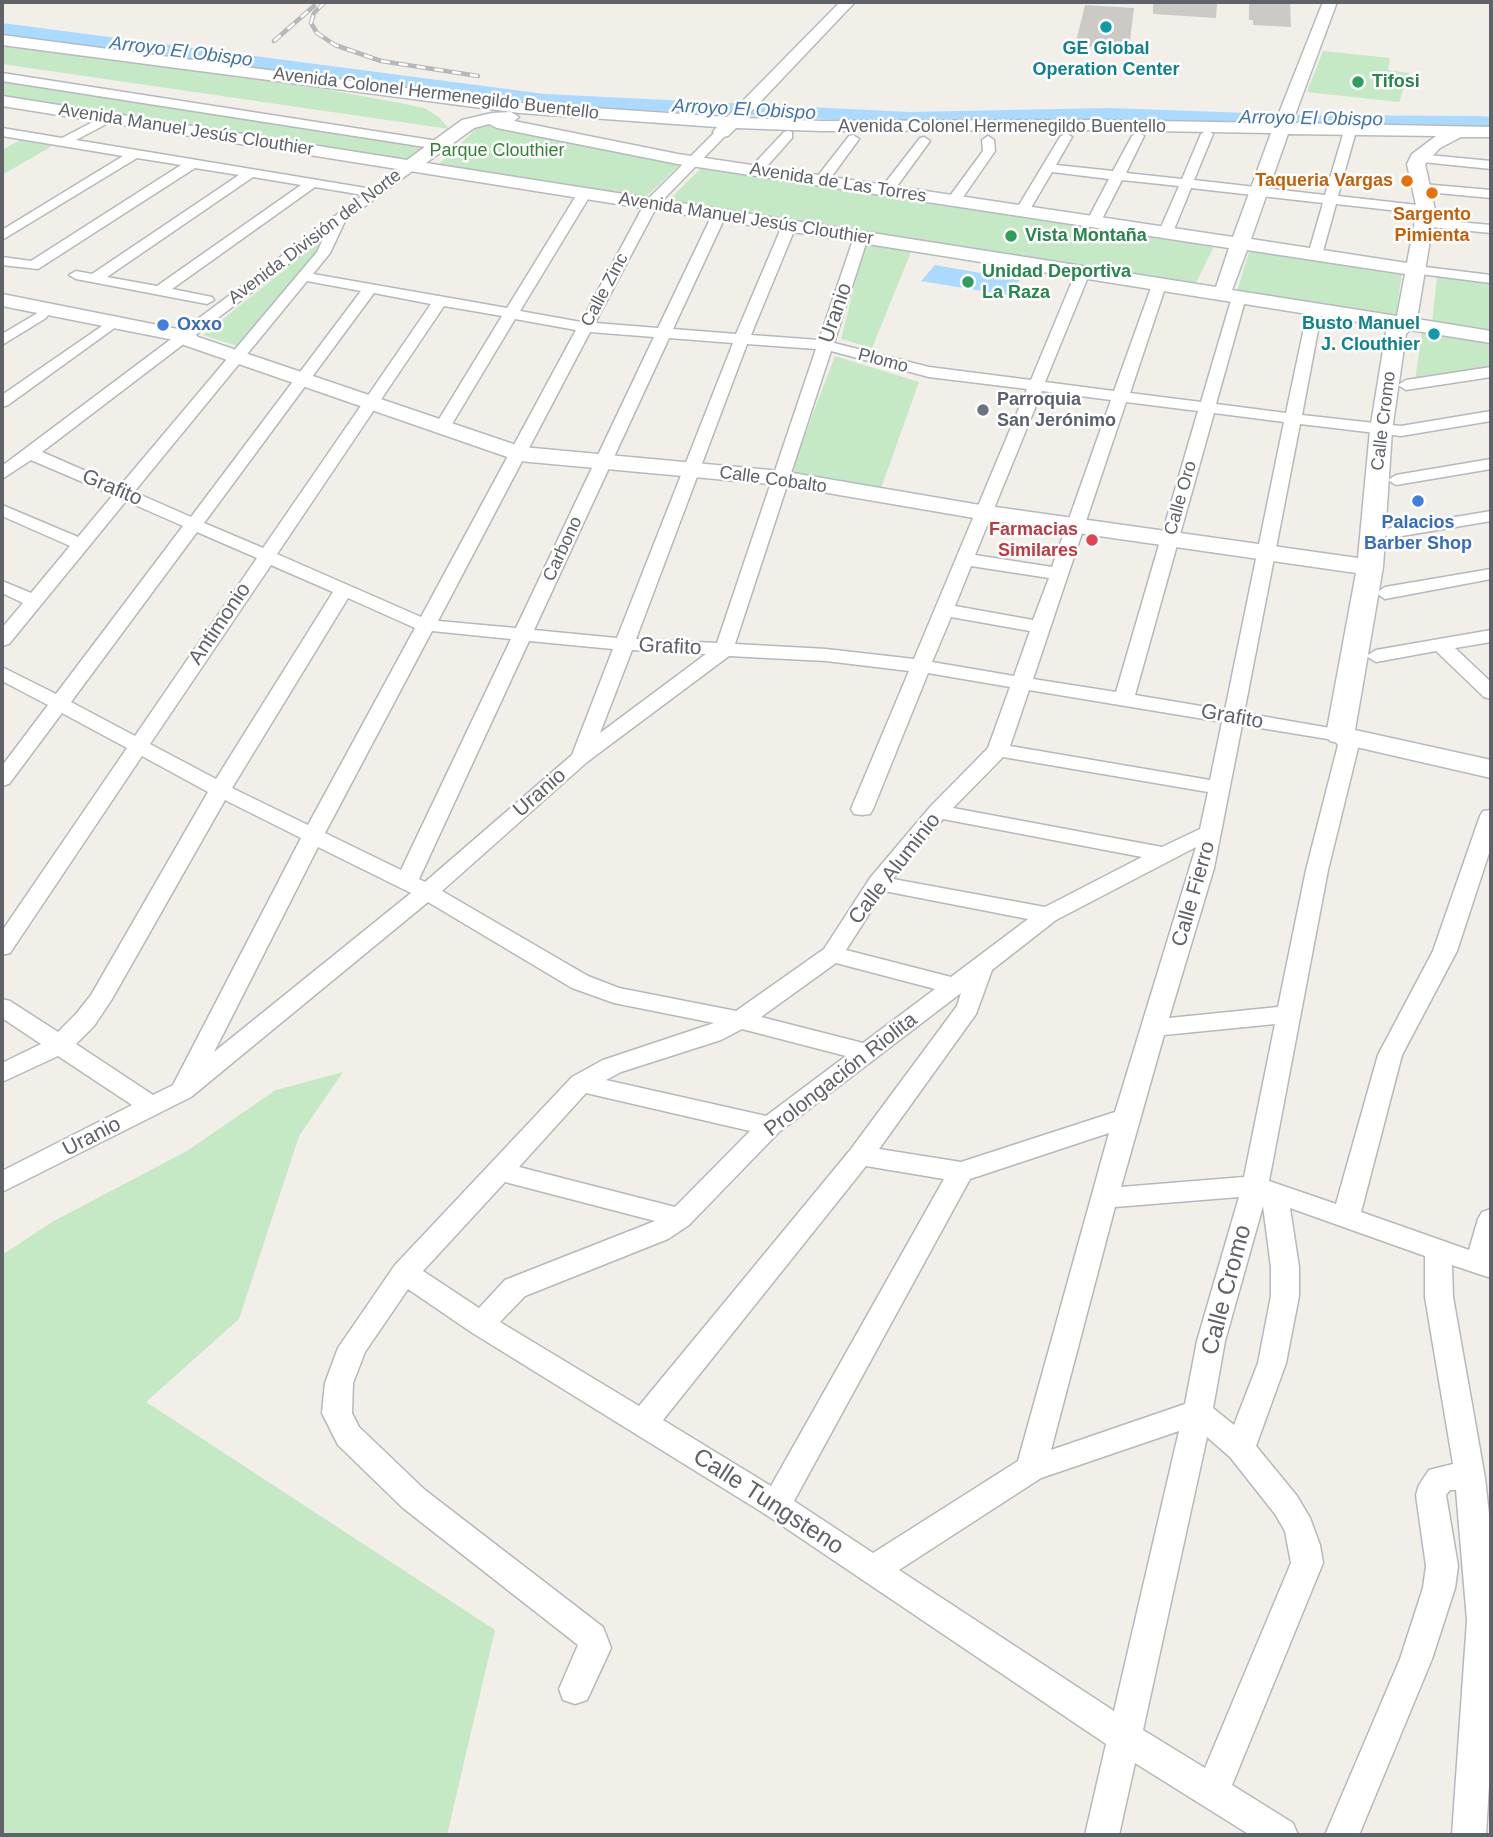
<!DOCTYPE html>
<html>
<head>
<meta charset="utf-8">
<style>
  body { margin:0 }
  #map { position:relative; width:1493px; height:1837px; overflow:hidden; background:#f1efe8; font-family:Helvetica,sans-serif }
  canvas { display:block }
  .frame { position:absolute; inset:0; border:4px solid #5f6368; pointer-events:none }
</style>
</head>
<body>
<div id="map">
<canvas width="1493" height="1837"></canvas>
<div class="frame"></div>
</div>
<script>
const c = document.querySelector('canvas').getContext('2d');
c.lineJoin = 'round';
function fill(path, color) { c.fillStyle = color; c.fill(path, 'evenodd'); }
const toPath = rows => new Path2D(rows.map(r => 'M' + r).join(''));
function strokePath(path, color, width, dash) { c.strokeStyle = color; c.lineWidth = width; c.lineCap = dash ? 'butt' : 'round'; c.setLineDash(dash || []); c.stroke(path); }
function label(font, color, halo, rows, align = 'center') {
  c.font = font + ' Helvetica,sans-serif'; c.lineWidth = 5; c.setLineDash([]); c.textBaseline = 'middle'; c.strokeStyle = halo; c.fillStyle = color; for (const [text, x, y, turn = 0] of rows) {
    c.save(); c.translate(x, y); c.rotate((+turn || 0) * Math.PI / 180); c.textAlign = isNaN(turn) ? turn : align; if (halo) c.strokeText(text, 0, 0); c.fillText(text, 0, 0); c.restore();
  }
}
fill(toPath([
  [2,44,275,80,400,103,424,108,439,117,449,129,2,64],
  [1323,51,1390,58,1388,70,1409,73,1399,102,1307,92],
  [2,81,425,148,404,161,2,97],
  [488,125,680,164,645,198,437,166,478,127],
  [22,139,52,146,2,175,2,150],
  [702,167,1216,242,1195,285,667,202],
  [865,244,911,252,872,348,841,339],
  [316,245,321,246,237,346,203,335],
  [1250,249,1402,273,1396,316,1242,295,1237,291],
  [1437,277,1491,284,1491,333,1432,323],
  [1422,331,1491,342,1491,369,1415,381],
  [835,356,919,382,880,491,790,474],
  [343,1072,299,1136,239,1319,146,1402,495,1630,447,1835,2,1835,2,1255,52,1222,187,1151,276,1090]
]), '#c5e8c5');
fill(toPath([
  [2,23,545,94,910,112,1109,108,1304,115,1480,116,1491,117,1491,130,1246,125,1110,119,910,123,534,105,62,45,2,35],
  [935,265,1020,280,1007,295,921,281]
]), '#aadaff');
fill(toPath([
  [1153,2,1217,2,1216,18,1153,14],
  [1249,2,1290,2,1291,27,1253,25,1253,20,1249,20],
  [1085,5,1134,8,1129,49,1075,46]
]), '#cccac5');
const street = toPath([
  [2,73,438,141,444,145,438,149,2,81,2,73],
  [108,114,114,118,112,121,76,140,372,189,405,163,415,163,415,169,345,221,330,253,313,274,507,308,579,191,589,191,591,194,520,311,581,322,646,201,717,130,721,129,727,133,725,136,657,206,595,323,658,328,712,215,719,211,726,215,673,329,736,334,782,226,789,222,796,226,751,335,819,340,854,237,861,233,868,237,834,343,929,367,1031,380,1076,272,1083,268,1090,272,1045,382,1114,391,1152,285,1159,281,1166,285,1130,393,1201,402,1232,297,1239,293,1246,297,1216,404,1286,413,1308,309,1315,305,1322,309,1302,415,1401,426,1491,411,1491,421,1401,436,1300,424,1244,713,1347,731,1359,744,1328,870,1269,1181,1336,1204,1378,1055,1433,951,1480,816,1483,811,1491,810,1491,847,1457,951,1402,1055,1361,1212,1469,1250,1478,1219,1482,1212,1491,1209,1491,1278,1452,1265,1453,1297,1485,1478,1491,1532,1491,1752,1486,1835,1452,1835,1467,1620,1456,1490,1450,1490,1446,1495,1458,1566,1455,1588,1432,1659,1359,1835,1325,1835,1400,1659,1423,1588,1426,1566,1416,1495,1419,1485,1429,1470,1453,1464,1425,1297,1425,1256,1290,1208,1299,1267,1299,1296,1286,1363,1256,1446,1297,1496,1310,1518,1320,1545,1323,1563,1232,1785,1293,1823,1298,1835,1250,1835,1135,1763,1119,1835,1085,1835,1106,1744,765,1514,471,1332,408,1289,365,1352,353,1383,352,1413,359,1427,425,1490,603,1627,611,1648,587,1700,575,1704,563,1700,559,1689,578,1645,403,1508,338,1445,322,1413,325,1383,338,1348,395,1265,572,1077,603,1060,714,1023,614,1003,572,988,428,902,191,1097,2,1192,2,1171,132,1105,58,1056,2,1082,2,1063,41,1044,2,1018,2,999,10,1001,58,1032,76,1014,91,995,208,792,142,756,10,953,2,955,2,931,127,748,62,713,9,784,2,786,2,766,48,705,2,681,2,667,56,694,183,526,126,501,9,644,2,646,2,628,23,603,2,593,2,581,31,593,70,546,2,516,2,505,78,537,113,495,31,460,2,479,2,466,363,195,315,187,172,289,212,297,214,300,207,304,76,279,69,275,76,271,92,274,239,175,195,168,38,269,2,265,2,257,31,261,181,165,137,158,2,240,2,230,123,156,2,136,2,128,62,138,108,114],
  [253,177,301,185,157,286,107,277,253,177],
  [324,237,317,252,120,486,42,452,324,237],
  [307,281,361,291,191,517,134,492,307,281],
  [374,293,431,304,263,548,204,523,374,293],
  [444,306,502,316,433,429,441,434,449,429,515,319,576,330,421,617,277,554,444,306],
  [590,332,654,337,516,628,438,621,590,332],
  [669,338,733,343,617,638,534,630,669,338],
  [747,344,816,349,717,643,636,639,747,344],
  [831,351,929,377,1027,389,914,659,826,649,735,644,831,351],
  [1042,391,1111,400,1052,567,975,555,1042,391],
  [1126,402,1198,411,1116,692,1033,679,1126,402],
  [1214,413,1284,422,1225,710,1135,695,1214,413],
  [197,532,257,558,135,736,71,702,197,532],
  [271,565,333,592,216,779,150,744,271,565],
  [971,566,1049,578,1033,620,955,606,971,566],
  [348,598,415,628,308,825,232,788,348,598],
  [951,617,1030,631,1014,676,932,662,951,617],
  [432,631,511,639,401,870,325,833,432,631],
  [529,641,613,649,572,755,425,882,419,879,529,641],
  [632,650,706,654,600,733,632,650],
  [729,656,826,661,909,671,851,809,854,814,862,815,870,814,873,809,928,673,1010,687,988,748,930,807,870,878,824,949,736,1011,619,988,588,976,442,891,587,762,729,656],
  [1029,690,1222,722,1210,780,1010,746,1029,690],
  [1242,725,1334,740,1338,745,1306,870,1278,1007,1169,1018,1214,868,1242,725],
  [1003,757,1208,792,1200,829,1162,847,953,808,1003,757],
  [225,800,301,838,173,1085,153,1095,76,1044,94,1026,112,999,225,800],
  [943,819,1142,857,1045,907,893,879,943,819],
  [318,847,411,893,214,1052,318,847],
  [1196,847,1115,1112,961,1162,879,1149,976,1014,992,970,1056,920,1196,847],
  [884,891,1028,919,951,977,846,950,884,891],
  [836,963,935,989,863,1043,761,1017,836,963],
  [961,993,957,1006,851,1149,639,1406,500,1322,525,1296,668,1239,689,1225,779,1132,961,993],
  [1275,1024,1244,1177,1121,1187,1164,1035,1275,1024],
  [742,1029,846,1056,766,1116,606,1080,621,1072,721,1040,742,1029],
  [586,1093,750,1131,675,1207,519,1167,586,1093],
  [1109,1133,1018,1461,873,1553,794,1501,970,1179,1109,1133],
  [866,1166,944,1179,771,1486,663,1420,866,1166],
  [505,1182,655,1221,505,1280,479,1308,423,1271,505,1182],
  [1239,1197,1197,1341,1185,1404,1051,1450,1115,1207,1239,1197],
  [1263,1206,1271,1267,1271,1296,1258,1363,1234,1425,1213,1408,1225,1341,1263,1206],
  [1179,1431,1114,1711,899,1570,1041,1478,1179,1431],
  [1207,1437,1230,1457,1275,1514,1285,1531,1291,1563,1205,1768,1143,1730,1207,1437],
  [1350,127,1356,131,1338,196,1426,206,1433,210,1426,214,1336,204,1322,255,1315,259,1308,255,1323,203,1191,188,1173,232,1166,236,1159,232,1179,186,1122,180,1101,221,1094,225,1087,221,1109,179,1052,172,1028,213,1018,213,1016,210,1060,137,1066,133,1072,137,1056,165,1113,171,1132,136,1138,132,1144,136,1126,173,1182,179,1201,134,1207,130,1213,134,1194,180,1325,195,1344,131,1350,127],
  [788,131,792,132,792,138,761,173,751,173,751,167,784,132,788,131],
  [853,135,859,139,827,183,817,183,817,177,849,136,853,135],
  [988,136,994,140,995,151,959,203,949,203,947,200,983,151,982,140,988,136],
  [924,137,930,141,892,193,882,193,882,187,920,138,924,137],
  [1418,154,1491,161,1491,169,1413,161,1413,155,1418,154],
  [1422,184,1491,190,1491,198,1417,191,1417,185,1422,184],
  [1425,219,1491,225,1491,233,1420,226,1420,220,1425,219],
  [1417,266,1491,275,1491,283,1412,273,1412,267,1417,266],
  [41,311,46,312,48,315,46,318,2,345,2,334,41,311],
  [115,317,120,318,122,321,120,324,8,405,2,407,2,395,115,317],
  [1491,367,1491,377,1406,390,1398,385,1406,380,1491,367],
  [1491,459,1491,469,1396,485,1388,480,1396,475,1491,459],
  [1491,511,1491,521,1390,538,1381,533,1390,528,1491,511],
  [1491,569,1491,579,1385,599,1376,593,1385,587,1491,569],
  [1491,630,1491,642,1455,648,1491,682,1491,699,1484,697,1436,651,1376,662,1366,656,1376,650,1491,630]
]);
const secondary = toPath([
  [840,2,855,2,745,118,822,121,1091,120,1275,123,1323,2,1337,2,1292,123,1491,127,1491,137,1461,137,1440,148,1425,164,1435,210,1417,319,1491,331,1491,343,1410,330,1406,334,1392,430,1383,567,1355,730,1491,760,1491,778,1330,741,1326,735,1356,573,974,518,781,485,519,461,184,345,179,341,2,306,2,294,193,332,198,337,522,447,781,471,974,504,1358,558,1370,430,1386,332,1389,327,2,106,2,96,407,160,462,120,492,113,511,112,519,117,514,121,678,154,1233,237,1271,133,1091,130,822,131,736,128,728,136,722,137,713,132,717,127,520,113,2,45,2,35,520,103,727,117,840,2],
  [489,124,497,128,678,164,1229,248,1216,287,426,163,474,128,489,124],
  [1288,134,1436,136,1412,154,1407,164,1417,210,1407,263,1251,239,1288,134],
  [1247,250,1405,274,1397,316,1232,290,1247,250]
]);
strokePath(street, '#b5b8bc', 3);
strokePath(secondary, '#b6babf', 3);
fill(street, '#fff');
fill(secondary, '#fff');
const rail = toPath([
  [325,2,314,13,311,23,317,33,335,45,381,61,478,76],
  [274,41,314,6]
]);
strokePath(rail, '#b6b7b8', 4.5);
strokePath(rail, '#fff', 2.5, [9]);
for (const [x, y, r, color] of [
  [1106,27,7,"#0f9aa8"],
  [1358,82,7,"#2e9e5b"],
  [1407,181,7,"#e8710a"],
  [1432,193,7,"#e8710a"],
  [1011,236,7,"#2e9e5b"],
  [968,282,7,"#2e9e5b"],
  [163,325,7,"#3f7fe0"],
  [1434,334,7,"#0f9aa8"],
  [983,410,7,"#6b7280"],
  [1418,501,7,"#3f7fe0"],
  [1092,540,7,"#e0444e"]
]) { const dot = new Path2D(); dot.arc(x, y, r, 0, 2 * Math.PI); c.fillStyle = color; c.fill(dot); strokePath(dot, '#fff', 2.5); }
label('bold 18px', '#0d838f', '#fff', [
  ["GE Global",1106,49],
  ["Operation Center",1106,70],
  ["Busto Manuel",1420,324,"right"],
  ["J. Clouthier",1420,345,"right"]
]);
label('bold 18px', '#27864d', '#fff', [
  ["Tifosi",1372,82],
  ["Vista Montaña",1025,236],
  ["Unidad Deportiva",982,272],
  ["La Raza",982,293]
], 'left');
label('18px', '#5f6368', '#fff', [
  ["Avenida Colonel Hermenegildo Buentello",436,94,7],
  ["Avenida Colonel Hermenegildo Buentello",1002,127],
  ["Avenida Manuel Jesús Clouthier",186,130,9],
  ["Avenida de Las Torres",838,183,9],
  ["Avenida Manuel Jesús Clouthier",746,219,9],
  ["Avenida División del Norte",315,237,-37],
  ["Calle Zinc",605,290,-62],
  ["Plomo",883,361,15],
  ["Calle Cromo",1384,421,-83],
  ["Calle Cobalto",773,480,8],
  ["Calle Oro",1181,498,-74],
  ["Carbono",563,549,-65]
]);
label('18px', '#348238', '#fff', [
  ["Parque Clouthier",497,151]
]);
label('bold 18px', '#c56008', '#fff', [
  ["Taqueria Vargas",1393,181],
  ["Sargento",1432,215,"center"],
  ["Pimienta",1432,236,"center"]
], 'right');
label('bold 18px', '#366cbe', '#fff', [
  ["Oxxo",177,325],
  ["Palacios",1418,523,"center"],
  ["Barber Shop",1418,544,"center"]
], 'left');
label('bold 18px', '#5b616d', '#fff', [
  ["Parroquia",997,400],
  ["San Jerónimo",997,421]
], 'left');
label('bold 18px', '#be3a42', '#fff', [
  ["Farmacias",1078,530],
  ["Similares",1078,551]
], 'right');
label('italic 19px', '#4174aa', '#fff', [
  ["Arroyo El Obispo",181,52,7],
  ["Arroyo El Obispo",744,110,3],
  ["Arroyo El Obispo",1311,119,1]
]);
label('21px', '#5f6368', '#fff', [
  ["Uranio",836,313,-71],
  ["Grafito",112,488,23],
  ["Antimonio",220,624,-56],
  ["Grafito",670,647,3],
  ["Grafito",1232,717,10],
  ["Uranio",540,793,-41],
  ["Calle Aluminio",895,869,-52],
  ["Calle Fierro",1194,894,-74],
  ["Prolongación Riolita",841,1075,-38],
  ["Uranio",92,1137,-27]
]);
label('24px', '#5f6368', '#fff', [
  ["Calle Cromo",1227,1290,-75],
  ["Calle Tungsteno",768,1502,33]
]);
</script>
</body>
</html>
